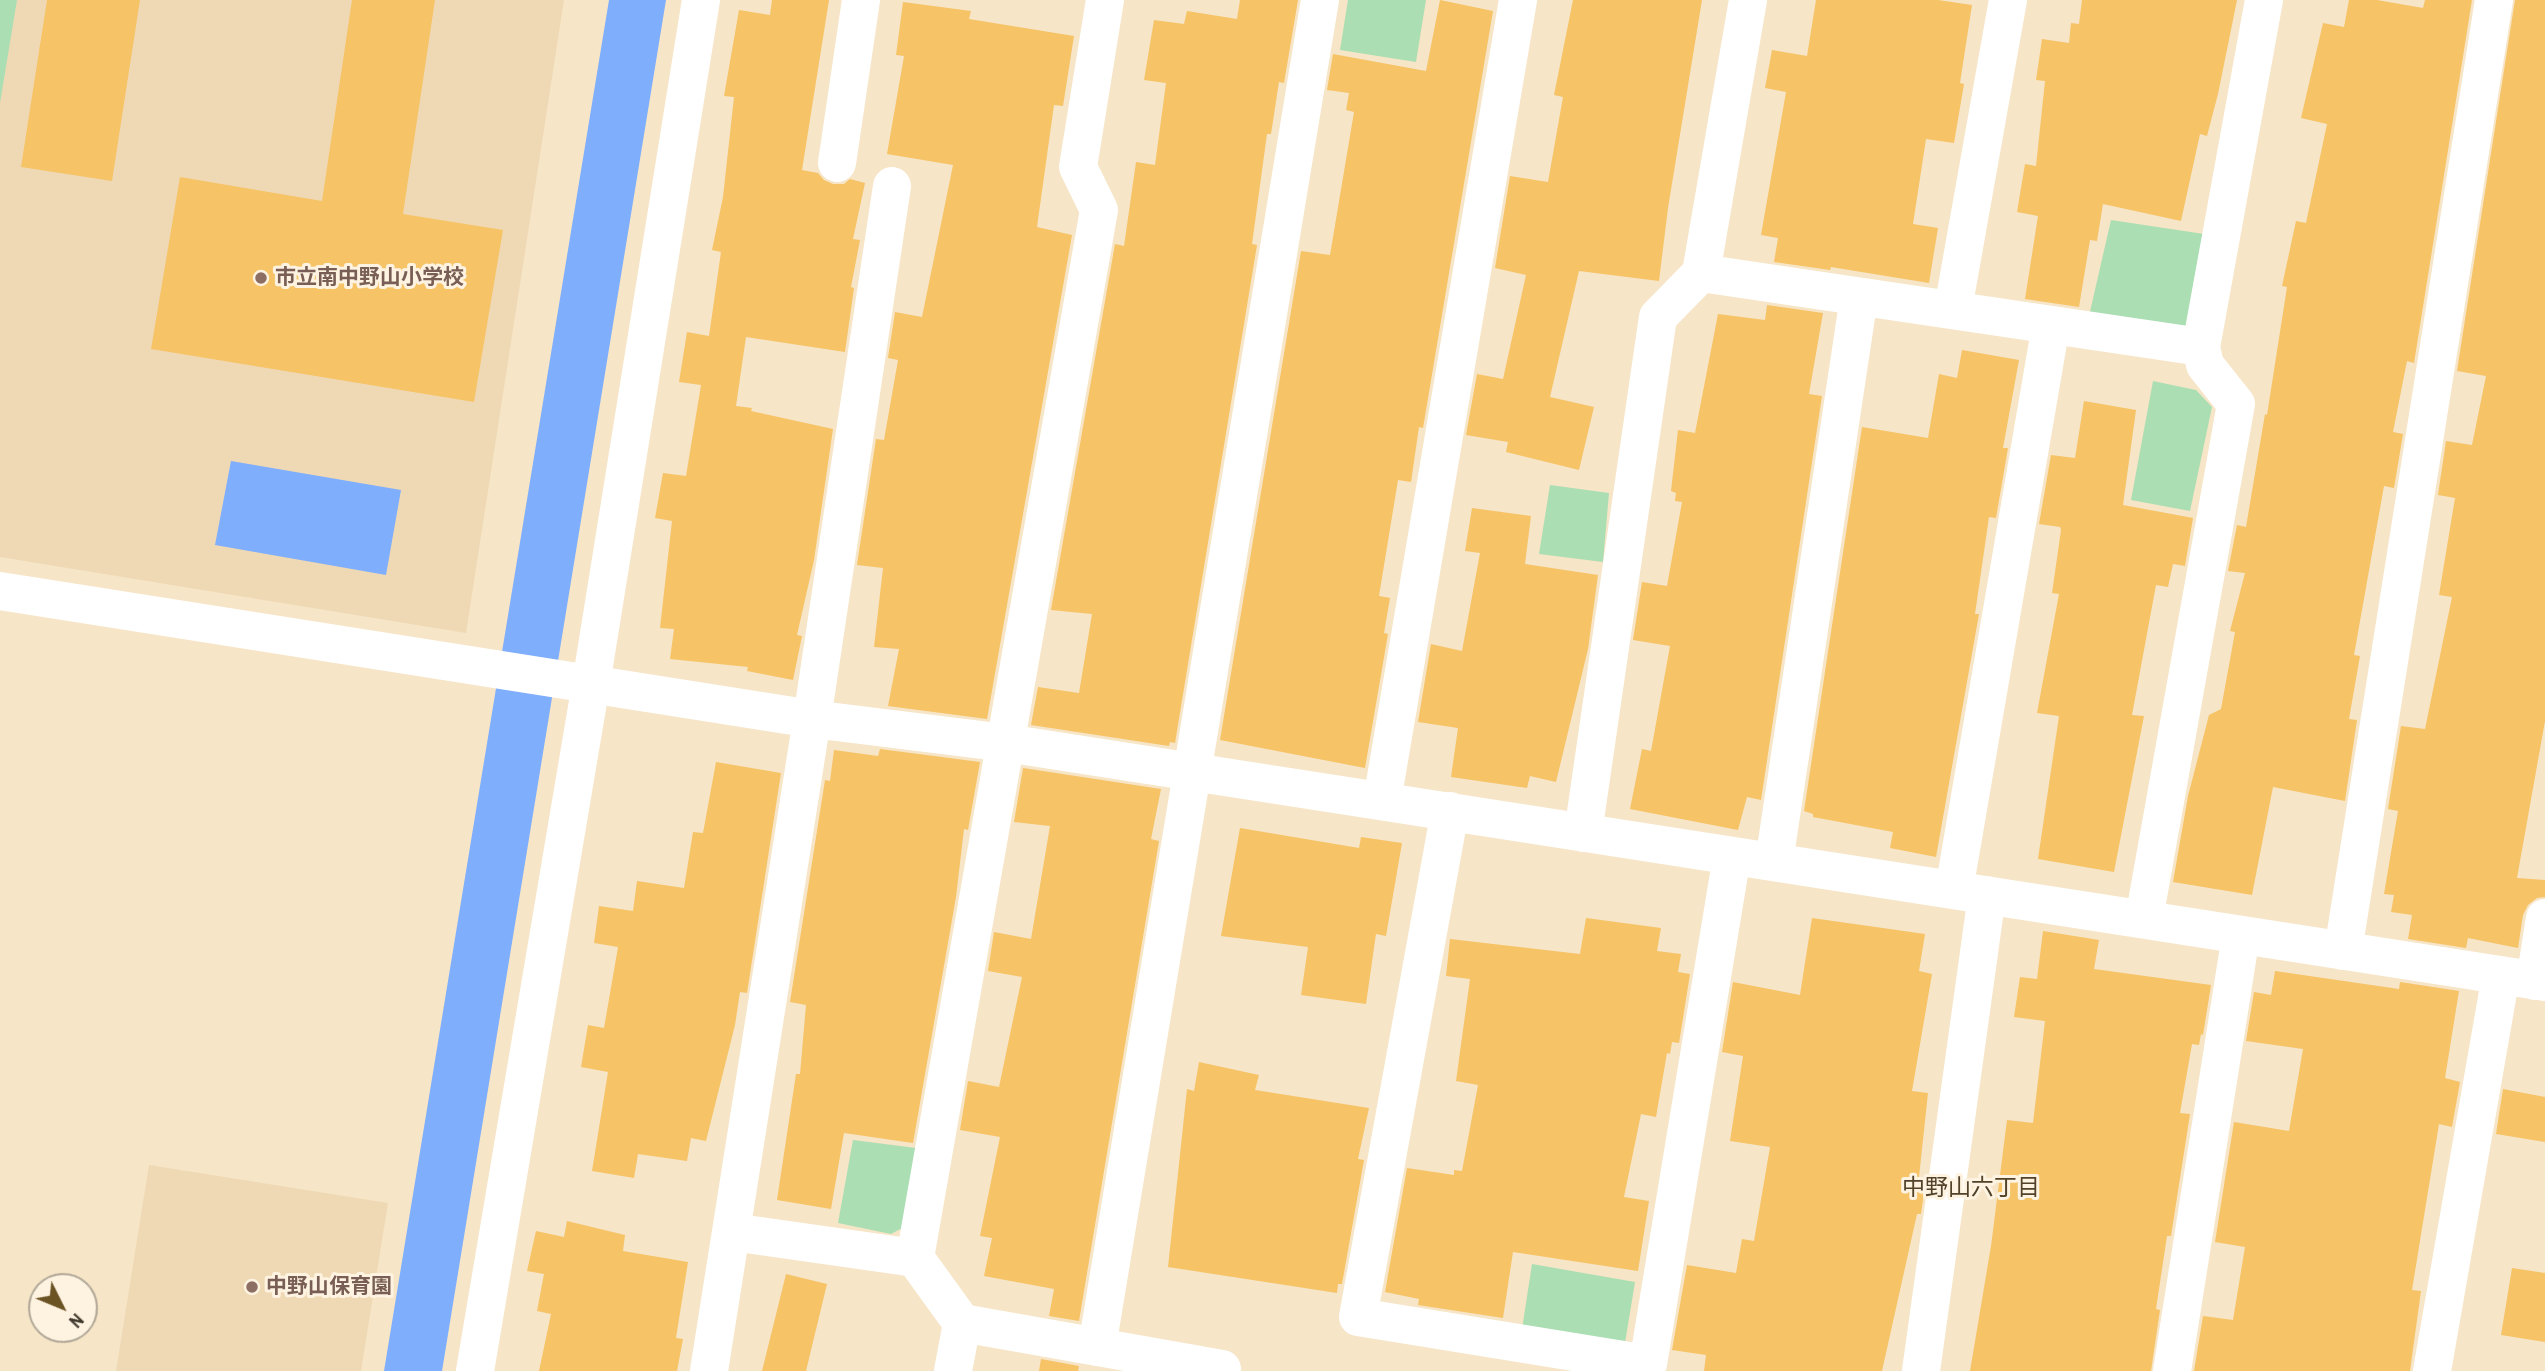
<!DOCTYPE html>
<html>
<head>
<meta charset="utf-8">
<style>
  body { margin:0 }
  #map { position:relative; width:2545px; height:1371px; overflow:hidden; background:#f6e5c7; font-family:"Archivo Narrow",sans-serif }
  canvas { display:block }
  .north { position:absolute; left:28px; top:1273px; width:70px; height:70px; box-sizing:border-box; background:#fef3e1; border:2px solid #b1a898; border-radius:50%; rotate:133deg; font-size:19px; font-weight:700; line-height:28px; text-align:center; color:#3e372b }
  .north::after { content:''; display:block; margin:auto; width:24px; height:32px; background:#6c5324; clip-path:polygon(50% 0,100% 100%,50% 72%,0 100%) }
</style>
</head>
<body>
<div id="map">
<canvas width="2545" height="1371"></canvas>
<div class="north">N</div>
</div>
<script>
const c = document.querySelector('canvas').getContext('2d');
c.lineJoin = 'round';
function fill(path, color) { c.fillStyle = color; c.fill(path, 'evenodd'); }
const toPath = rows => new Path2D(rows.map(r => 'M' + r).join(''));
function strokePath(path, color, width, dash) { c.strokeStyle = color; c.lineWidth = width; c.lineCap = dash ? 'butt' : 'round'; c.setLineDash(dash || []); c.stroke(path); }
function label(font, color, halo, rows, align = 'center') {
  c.font = font + ' "Archivo Narrow","Noto Sans JP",sans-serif'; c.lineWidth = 6; c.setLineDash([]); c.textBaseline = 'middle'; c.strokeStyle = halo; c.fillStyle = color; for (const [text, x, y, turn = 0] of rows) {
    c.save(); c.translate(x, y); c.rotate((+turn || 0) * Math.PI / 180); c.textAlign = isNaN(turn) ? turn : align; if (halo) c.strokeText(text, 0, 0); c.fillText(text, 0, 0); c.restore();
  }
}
fill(toPath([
  [0,0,564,0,466,633,0,557],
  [149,1165,388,1203,361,1371,116,1371]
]), '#efd9b5');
fill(toPath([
  [0,0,17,0,0,103],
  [1348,0,1426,0,1416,62,1340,50],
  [2111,220,2204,234,2189,335,2089,316],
  [2153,381,2196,390,2212,407,2190,511,2131,500],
  [1550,485,1609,493,1603,562,1539,554],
  [853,1140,916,1148,906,1226,891,1234,838,1223],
  [1532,1264,1635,1282,1624,1349,1522,1329]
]), '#abdeb3');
fill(toPath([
  [609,0,666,0,442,1371,384,1371],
  [231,461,401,490,386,575,215,545]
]), '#7eaefc');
fill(toPath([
  [47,0,140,0,112,181,21,167],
  [352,0,435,0,403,214,503,230,474,402,151,349,180,177,322,201],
  [772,0,829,0,802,170,818,173,824,180,833,184,844,184,850,179,865,183,853,239,860,240,851,287,854,288,845,352,746,337,736,406,752,408,751,411,833,429,814,560,797,635,802,636,793,680,747,671,748,667,670,659,674,629,660,628,672,521,655,518,663,473,686,476,701,385,679,382,687,332,709,336,721,252,712,250,723,197,734,97,724,96,739,10,770,15],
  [1240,0,1298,0,1284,83,1279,82,1271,134,1267,134,1252,244,1257,245,1175,743,1170,742,1169,746,1031,725,1038,687,1079,693,1092,614,1051,610,1115,244,1124,246,1136,162,1155,165,1166,83,1144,80,1154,20,1184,24,1187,11,1237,19],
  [1440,0,1493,11,1423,428,1419,427,1411,482,1398,480,1379,596,1390,598,1384,633,1388,634,1365,768,1220,740,1301,251,1330,255,1354,112,1346,110,1349,93,1327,90,1333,54,1426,71],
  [1573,0,1702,0,1668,208,1659,281,1579,271,1550,397,1594,407,1579,470,1506,452,1508,442,1466,435,1477,374,1503,379,1526,275,1495,268,1510,176,1548,182,1563,97,1554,95],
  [1816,0,1938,0,1972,5,1960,83,1964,84,1954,143,1926,139,1913,224,1938,228,1929,283,1831,267,1830,270,1774,262,1778,238,1761,235,1786,92,1765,88,1772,50,1807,56],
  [2082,0,2237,0,2218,94,2207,136,2200,134,2181,221,2103,204,2097,241,2090,240,2079,307,2025,299,2038,216,2017,212,2025,164,2036,166,2045,81,2036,80,2042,39,2069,43,2071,23,2079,24],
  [2349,0,2377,0,2423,8,2425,0,2472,0,2414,363,2407,361,2393,432,2403,434,2394,488,2384,486,2354,655,2360,656,2349,719,2357,720,2345,801,2273,787,2252,895,2173,882,2188,796,2209,715,2221,709,2235,632,2230,631,2245,573,2228,571,2237,525,2246,527,2265,414,2267,415,2287,287,2282,286,2296,221,2306,223,2327,124,2301,118,2323,23,2344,27],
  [2515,0,2545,0,2545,721,2517,878,2545,880,2545,897,2537,898,2528,905,2523,915,2518,948,2468,938,2466,948,2408,939,2412,915,2391,912,2394,895,2384,894,2398,811,2388,809,2401,726,2425,729,2452,597,2439,595,2455,498,2438,495,2446,441,2472,445,2486,376,2457,371],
  [903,2,971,11,969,19,1074,36,1063,106,1054,105,1037,227,1072,235,987,719,888,706,899,649,874,647,883,568,857,565,876,439,884,440,898,360,888,358,895,312,922,317,953,165,887,154,904,56,896,55],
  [1767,305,1823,313,1809,394,1822,396,1761,800,1747,797,1738,830,1630,809,1642,749,1651,751,1670,646,1633,640,1642,582,1667,586,1682,502,1675,501,1676,493,1671,491,1678,430,1695,433,1718,314,1765,320],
  [1962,350,2019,360,2003,448,2008,448,1996,518,1989,517,1975,614,1979,614,1936,857,1890,848,1893,832,1813,817,1813,814,1804,811,1862,427,1928,438,1939,374,1957,378],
  [2084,401,2136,410,2123,505,2193,518,2185,566,2173,564,2168,587,2156,585,2132,715,2144,716,2114,872,2038,859,2059,716,2037,713,2059,594,2052,593,2061,530,2060,527,2039,524,2051,455,2075,458],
  [1472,508,1531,516,1525,564,1598,575,1588,649,1556,782,1530,776,1527,788,1451,777,1458,728,1418,722,1431,644,1462,651,1480,553,1465,551],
  [880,749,980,762,968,830,964,829,956,897,913,1143,844,1133,831,1209,777,1200,796,1074,800,1074,806,1005,790,1002,825,780,830,781,834,750,878,756],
  [716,762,781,773,747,993,740,992,735,1025,706,1141,691,1138,687,1161,638,1154,634,1178,592,1171,608,1072,581,1067,588,1025,604,1028,618,947,594,943,599,906,633,911,637,881,684,888,693,832,703,833],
  [1023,768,1161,789,1151,839,1159,841,1079,1321,1049,1316,1054,1289,984,1276,992,1238,980,1236,1000,1137,960,1130,968,1081,999,1087,1022,977,988,971,994,932,1031,939,1050,826,1014,822],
  [1240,828,1359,848,1361,837,1402,843,1386,936,1376,934,1366,1004,1301,995,1308,947,1221,936],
  [1586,918,1661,928,1657,951,1681,954,1678,972,1690,974,1679,1043,1672,1042,1670,1054,1667,1053,1656,1117,1641,1114,1624,1197,1649,1201,1638,1271,1513,1252,1503,1318,1418,1305,1419,1299,1385,1292,1407,1168,1454,1175,1454,1170,1462,1171,1478,1085,1456,1081,1470,979,1446,976,1450,939,1580,954],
  [1812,918,1925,934,1919,971,1932,974,1912,1091,1928,1093,1919,1177,1926,1178,1921,1214,1917,1214,1882,1371,1704,1371,1706,1355,1672,1350,1687,1265,1736,1273,1742,1239,1754,1241,1770,1147,1730,1141,1743,1056,1722,1052,1733,982,1800,995],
  [2043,931,2099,940,2094,969,2211,985,2203,1035,2201,1034,2199,1045,2192,1044,2180,1113,2190,1114,2171,1236,2167,1236,2156,1309,2160,1310,2151,1371,1970,1371,1991,1246,2007,1120,2033,1123,2045,1021,2014,1017,2020,977,2037,979],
  [2275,971,2399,989,2400,982,2459,991,2445,1078,2460,1082,2452,1127,2439,1124,2412,1290,2421,1291,2410,1371,2194,1371,2203,1316,2233,1320,2245,1247,2215,1242,2234,1122,2289,1131,2303,1049,2246,1041,2254,992,2271,995],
  [1199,1062,1259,1075,1255,1090,1369,1108,1358,1159,1364,1160,1342,1284,1338,1284,1337,1293,1168,1267,1187,1089,1194,1091],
  [2503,1089,2545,1097,2545,1142,2496,1134],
  [567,1221,625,1235,623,1251,688,1262,676,1338,683,1339,677,1371,539,1371,551,1314,537,1311,544,1274,527,1271,536,1231,564,1237],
  [2512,1268,2545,1273,2545,1342,2501,1335],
  [786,1274,827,1284,806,1371,762,1371],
  [1041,1359,1079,1366,1078,1371,1039,1371]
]), '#f6c366');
strokePath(toPath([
  [837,163,861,0],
  [1701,273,2201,347],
  [1953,309,2008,0],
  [0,591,812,719,1006,743,2545,982],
  [1382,801,1518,0],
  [1450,811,1358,1317,1648,1364,1732,856],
  [1583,833,1658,317,1701,273,1748,0],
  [1774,862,1859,297],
  [1954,890,2051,325],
  [2144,919,2236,404,2205,365,2201,347,2264,0],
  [2343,951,2494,0],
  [2535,981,2545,918],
  [732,1232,915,1258],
  [962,1323,915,1258,1099,210,1078,167,1105,0],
  [1097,1347,1320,0],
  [475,1371,591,684,701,0],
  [709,1371,812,719,892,186],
  [953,1371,962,1323,1222,1369,1222,1371],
  [1921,1371,1987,895],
  [2172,1371,2241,935],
  [2432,1371,2501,975]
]), '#fff', 38);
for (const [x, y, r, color] of [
  [261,278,7,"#8d6e63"],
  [252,1287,7,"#8d6e63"]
]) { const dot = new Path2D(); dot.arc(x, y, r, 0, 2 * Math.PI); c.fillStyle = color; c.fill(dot); strokePath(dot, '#fef3e1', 2.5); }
label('bold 21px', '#785e54', '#fef3e1', [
  ["市立南中野山小学校",275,278],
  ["中野山保育園",266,1287]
], 'left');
label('23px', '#514229', '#fef3e1', [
  ["中野山六丁目",1971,1189]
]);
</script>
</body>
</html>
